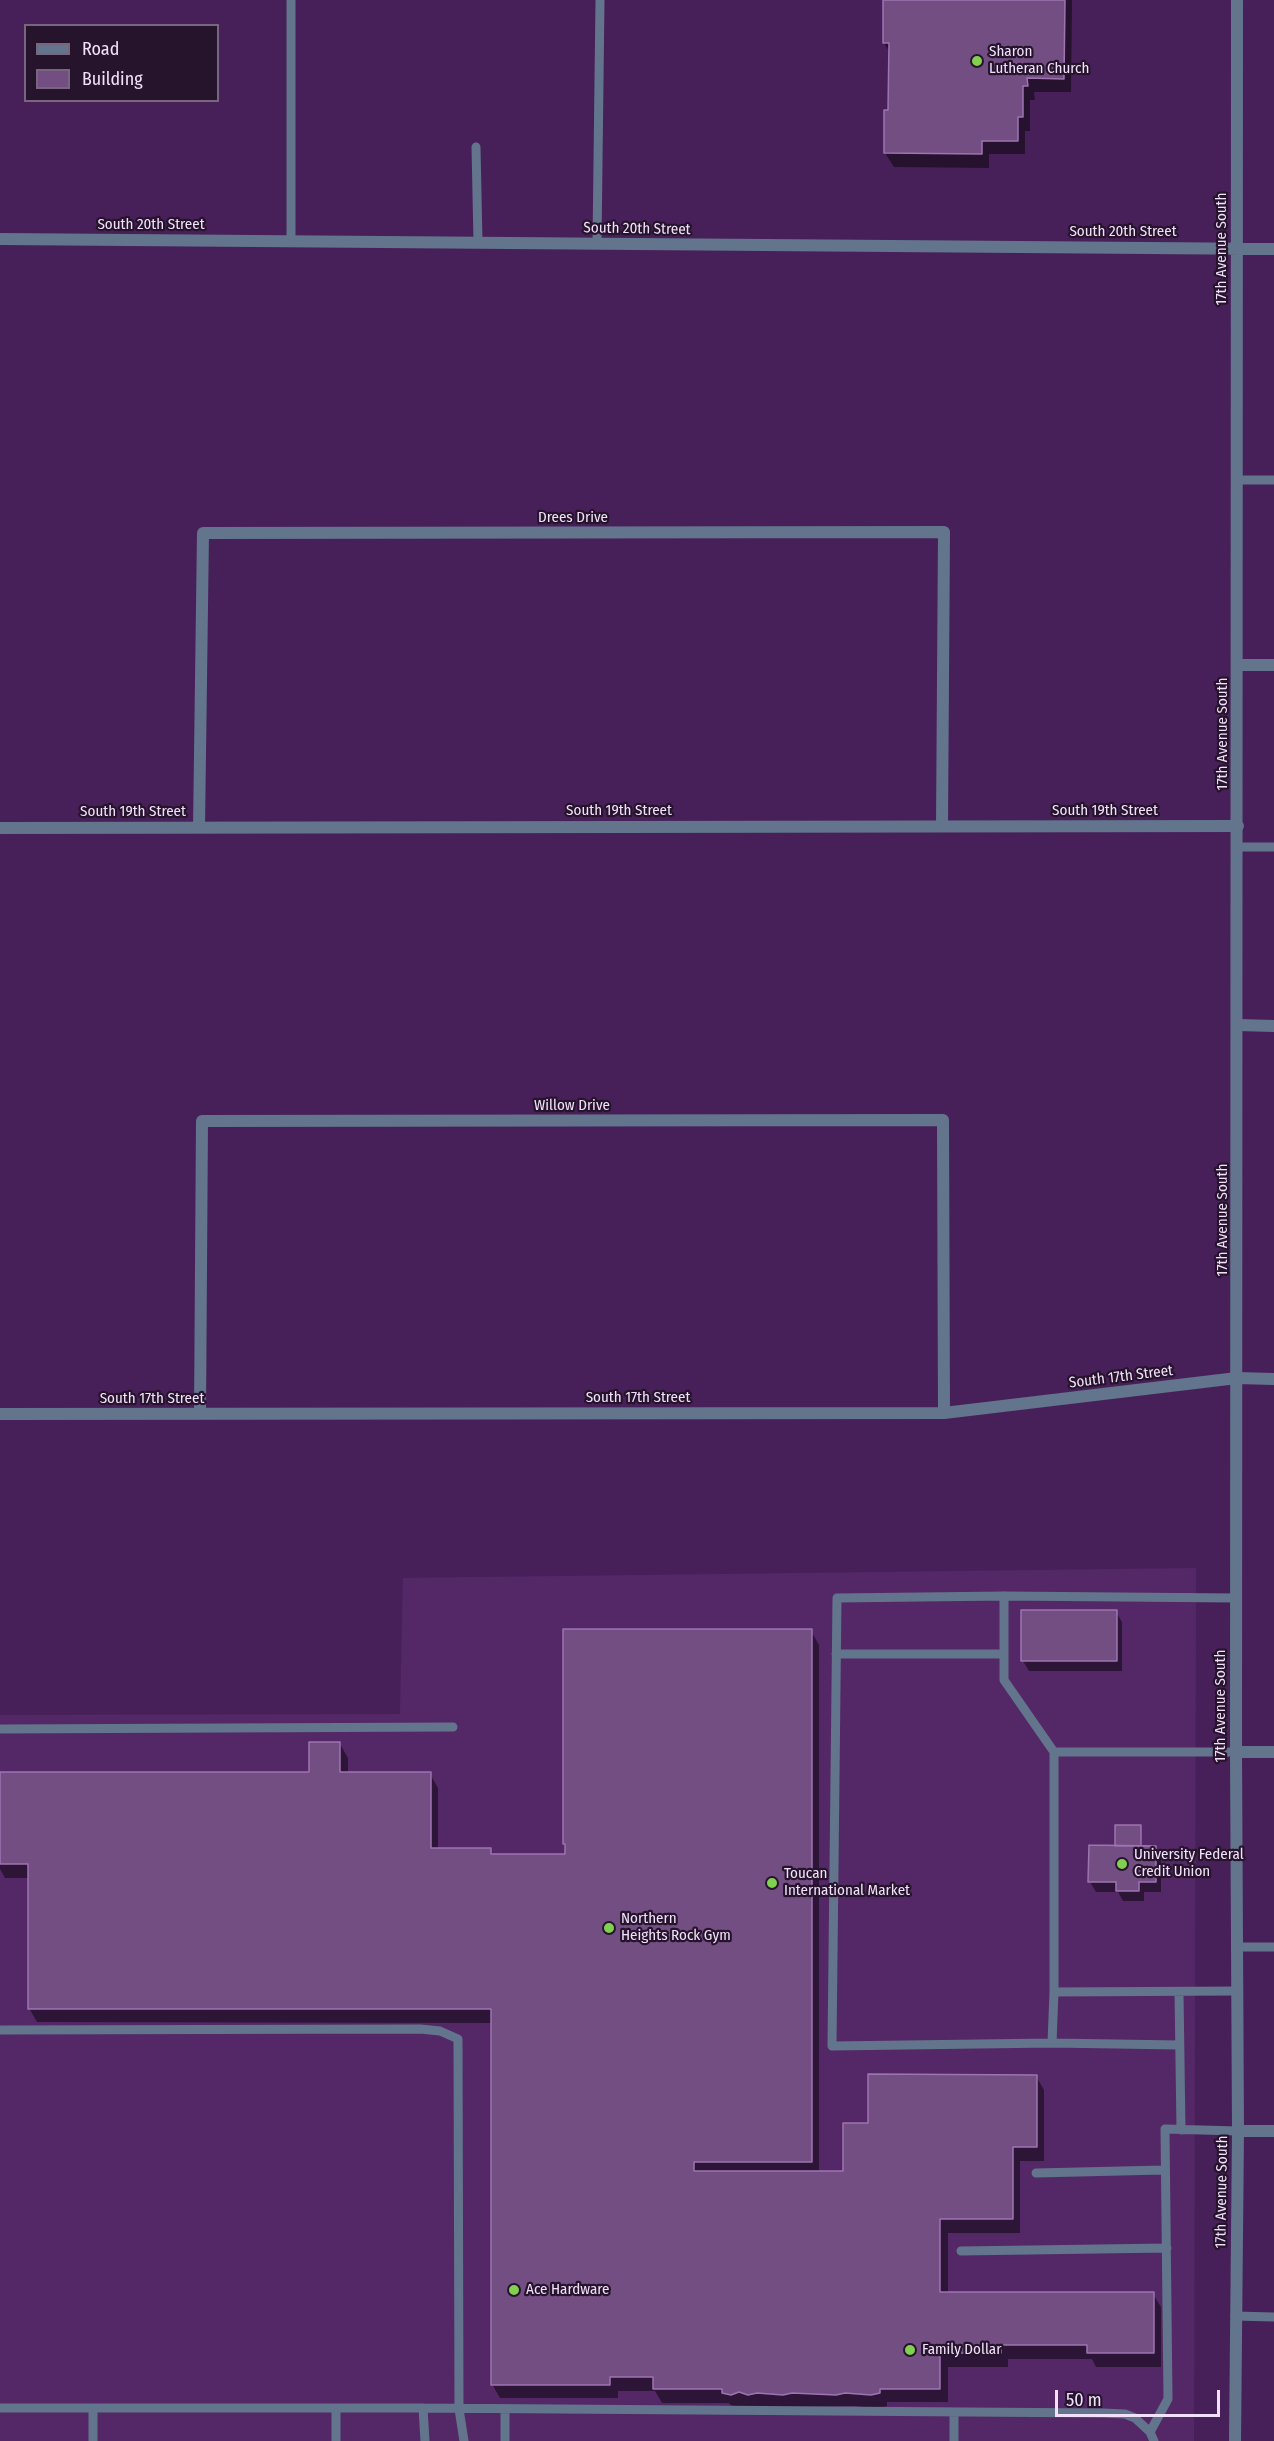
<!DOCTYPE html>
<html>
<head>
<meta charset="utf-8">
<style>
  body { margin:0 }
  #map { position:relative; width:1274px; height:2441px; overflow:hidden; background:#482059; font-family:"Fira Sans Condensed",sans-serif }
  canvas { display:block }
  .legend { position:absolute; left:24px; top:24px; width:195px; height:78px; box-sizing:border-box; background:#26142d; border:2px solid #78667f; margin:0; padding:8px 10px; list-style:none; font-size:18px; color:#f2e0fb }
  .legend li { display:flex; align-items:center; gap:12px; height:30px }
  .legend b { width:30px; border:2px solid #78667f }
  .scale { position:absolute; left:1055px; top:2390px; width:165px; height:27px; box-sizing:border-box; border:3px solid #f2e0fb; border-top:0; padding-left:8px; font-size:18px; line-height:21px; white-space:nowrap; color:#f2e0fb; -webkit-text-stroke:4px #26142d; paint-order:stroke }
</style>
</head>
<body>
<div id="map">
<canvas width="1274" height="2441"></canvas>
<ul class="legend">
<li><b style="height:8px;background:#63758c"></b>Road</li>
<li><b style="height:16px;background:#734e83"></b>Building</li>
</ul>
<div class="scale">50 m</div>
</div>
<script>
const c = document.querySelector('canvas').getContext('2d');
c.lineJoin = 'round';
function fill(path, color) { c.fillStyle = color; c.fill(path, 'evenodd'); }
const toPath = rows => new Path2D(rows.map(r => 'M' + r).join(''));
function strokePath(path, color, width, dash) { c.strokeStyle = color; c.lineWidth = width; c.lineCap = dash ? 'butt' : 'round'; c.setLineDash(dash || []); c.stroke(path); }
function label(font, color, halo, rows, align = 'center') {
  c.font = font + ' "Fira Sans Condensed",sans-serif'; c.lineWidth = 4.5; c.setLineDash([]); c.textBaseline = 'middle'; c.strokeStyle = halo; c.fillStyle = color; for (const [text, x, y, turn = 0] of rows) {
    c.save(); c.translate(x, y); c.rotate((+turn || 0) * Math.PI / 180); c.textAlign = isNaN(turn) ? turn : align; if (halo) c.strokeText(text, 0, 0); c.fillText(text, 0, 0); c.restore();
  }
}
fill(toPath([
  [1196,1568,1194,2441,0,2441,0,1715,400,1714,403,1578]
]), '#542866');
fill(toPath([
  [885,0,1072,0,1071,92,1034,92,1035,100,1030,100,1030,131,1025,131,1025,154,989,154,989,168,894,167,885,153,890,112,890,53,884,43],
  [1116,1612,1122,1622,1122,1671,1029,1671,1023,1661],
  [565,1631,811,1631,819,1645,819,2173,845,2173,869,2124,1036,2076,1044,2090,1044,2161,1020,2161,1020,2233,948,2233,948,2294,1153,2294,1161,2307,1161,2367,1096,2367,1092,2359,1008,2359,1008,2367,948,2367,948,2402,887,2402,887,2406,880,2409,854,2406,757,2408,748,2406,739,2408,732,2406,729,2403,662,2403,655,2391,618,2391,618,2398,500,2398,492,2384,493,2023,37,2022,29,2008,29,1878,5,1878,0,1869,0,1774,311,1774,340,1744,348,1758,348,1774,430,1774,438,1788,438,1850,490,1850,494,1855,566,1855,565,1844],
  [1140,1827,1142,1847,1155,1847,1161,1858,1161,1892,1144,1892,1144,1901,1123,1901,1118,1892,1096,1892,1090,1882,1090,1847,1116,1847]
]), '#0007');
const building = toPath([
  [883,0,1065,0,1064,79,1027,78,1028,86,1023,86,1023,117,1018,117,1018,141,982,141,982,154,884,153,884,110,888,110,889,43,883,43,883,0],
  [1021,1610,1117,1610,1117,1661,1021,1661,1021,1610],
  [563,1629,812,1629,812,2162,694,2162,694,2171,843,2171,843,2123,868,2123,868,2074,1037,2075,1037,2147,1013,2147,1013,2219,940,2219,940,2292,1154,2292,1154,2353,1087,2353,1087,2345,1001,2345,1001,2353,940,2353,940,2389,880,2389,880,2393,871,2395,845,2393,836,2395,792,2393,783,2395,757,2393,748,2395,739,2392,731,2395,722,2393,722,2389,653,2389,653,2377,610,2377,610,2385,491,2385,491,2009,28,2009,28,1864,0,1864,0,1772,309,1772,309,1742,340,1742,340,1772,431,1772,431,1848,491,1848,491,1854,565,1854,565,1844,563,1844,563,1629],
  [1115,1825,1141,1825,1141,1846,1115,1846,1115,1825],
  [1089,1845,1156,1846,1156,1882,1139,1882,1139,1891,1116,1891,1116,1882,1088,1882,1089,1845]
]);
fill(building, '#734e83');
strokePath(building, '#9e73b2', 1.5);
strokePath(toPath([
  [476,147,478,242],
  [291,241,291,0],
  [597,243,600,0],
  [1237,480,1274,480],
  [1238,847,1274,847],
  [1004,1596,1004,1680,1054,1752,1054,1992,1052,2043,832,2046,837,1598,1004,1596,1236,1598],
  [836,1654,1004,1654],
  [0,1729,453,1727],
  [1054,1752,1236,1752],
  [1237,1947,1274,1947],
  [1054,1992,1237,1991],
  [1179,1992,1181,2130],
  [0,2030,420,2029,440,2031,458,2039,459,2409,464,2441],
  [1052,2043,1179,2045],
  [1036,2173,1164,2170],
  [961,2251,1167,2248],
  [1235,2316,1274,2317],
  [0,2408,423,2408,1103,2413,1125,2414,1135,2418,1150,2432,1154,2441],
  [93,2408,93,2441],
  [336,2408,336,2441],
  [423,2408,425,2441],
  [1150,2432,1168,2399,1165,2129,1238,2131],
  [505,2441,505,2409],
  [954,2441,954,2412]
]), '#63758c', 9);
strokePath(toPath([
  [1238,665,1274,665],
  [199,827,203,533,944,532,942,826],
  [0,828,1238,826],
  [1238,1025,1274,1026],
  [0,1414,944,1413,1237,1378,1274,1379],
  [200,1414,202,1121,943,1120,944,1413],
  [1236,1752,1274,1752],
  [1238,2131,1274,2131]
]), '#63758c', 12);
strokePath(toPath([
  [0,239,1274,249],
  [1235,2441,1238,2131,1236,1752,1237,0]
]), '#63758c', 12);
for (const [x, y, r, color] of [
  [977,61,6,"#82d04f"],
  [1122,1864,6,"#82d04f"],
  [772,1883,6,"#82d04f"],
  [609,1928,6,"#82d04f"],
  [514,2290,6,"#82d04f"],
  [910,2350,6,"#82d04f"]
]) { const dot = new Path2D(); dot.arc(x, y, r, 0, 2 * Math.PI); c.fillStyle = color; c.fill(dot); strokePath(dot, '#26142d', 2); }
label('15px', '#f2e0fb', '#26142d', [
  ["Sharon",989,52],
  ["Lutheran Church",989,69],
  ["University Federal",1134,1855],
  ["Credit Union",1134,1872],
  ["Toucan",784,1874],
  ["International Market",784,1891],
  ["Northern",621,1919],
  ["Heights Rock Gym",621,1936],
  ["Ace Hardware",526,2290],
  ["Family Dollar",922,2350]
], 'left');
label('15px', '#f2e0fb', '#26142d', [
  ["South 20th Street",151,225],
  ["South 20th Street",637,229,1],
  ["South 20th Street",1123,232],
  ["17th Avenue South",1222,249,-90],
  ["Drees Drive",573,518],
  ["17th Avenue South",1223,734,-90],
  ["South 19th Street",619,811],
  ["South 19th Street",1105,811],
  ["South 19th Street",133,812],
  ["Willow Drive",572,1106],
  ["17th Avenue South",1223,1220,-90],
  ["South 17th Street",1121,1377,-7],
  ["South 17th Street",638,1398],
  ["South 17th Street",152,1399],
  ["17th Avenue South",1221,1706,-90],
  ["17th Avenue South",1222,2192,-89]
]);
</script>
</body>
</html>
